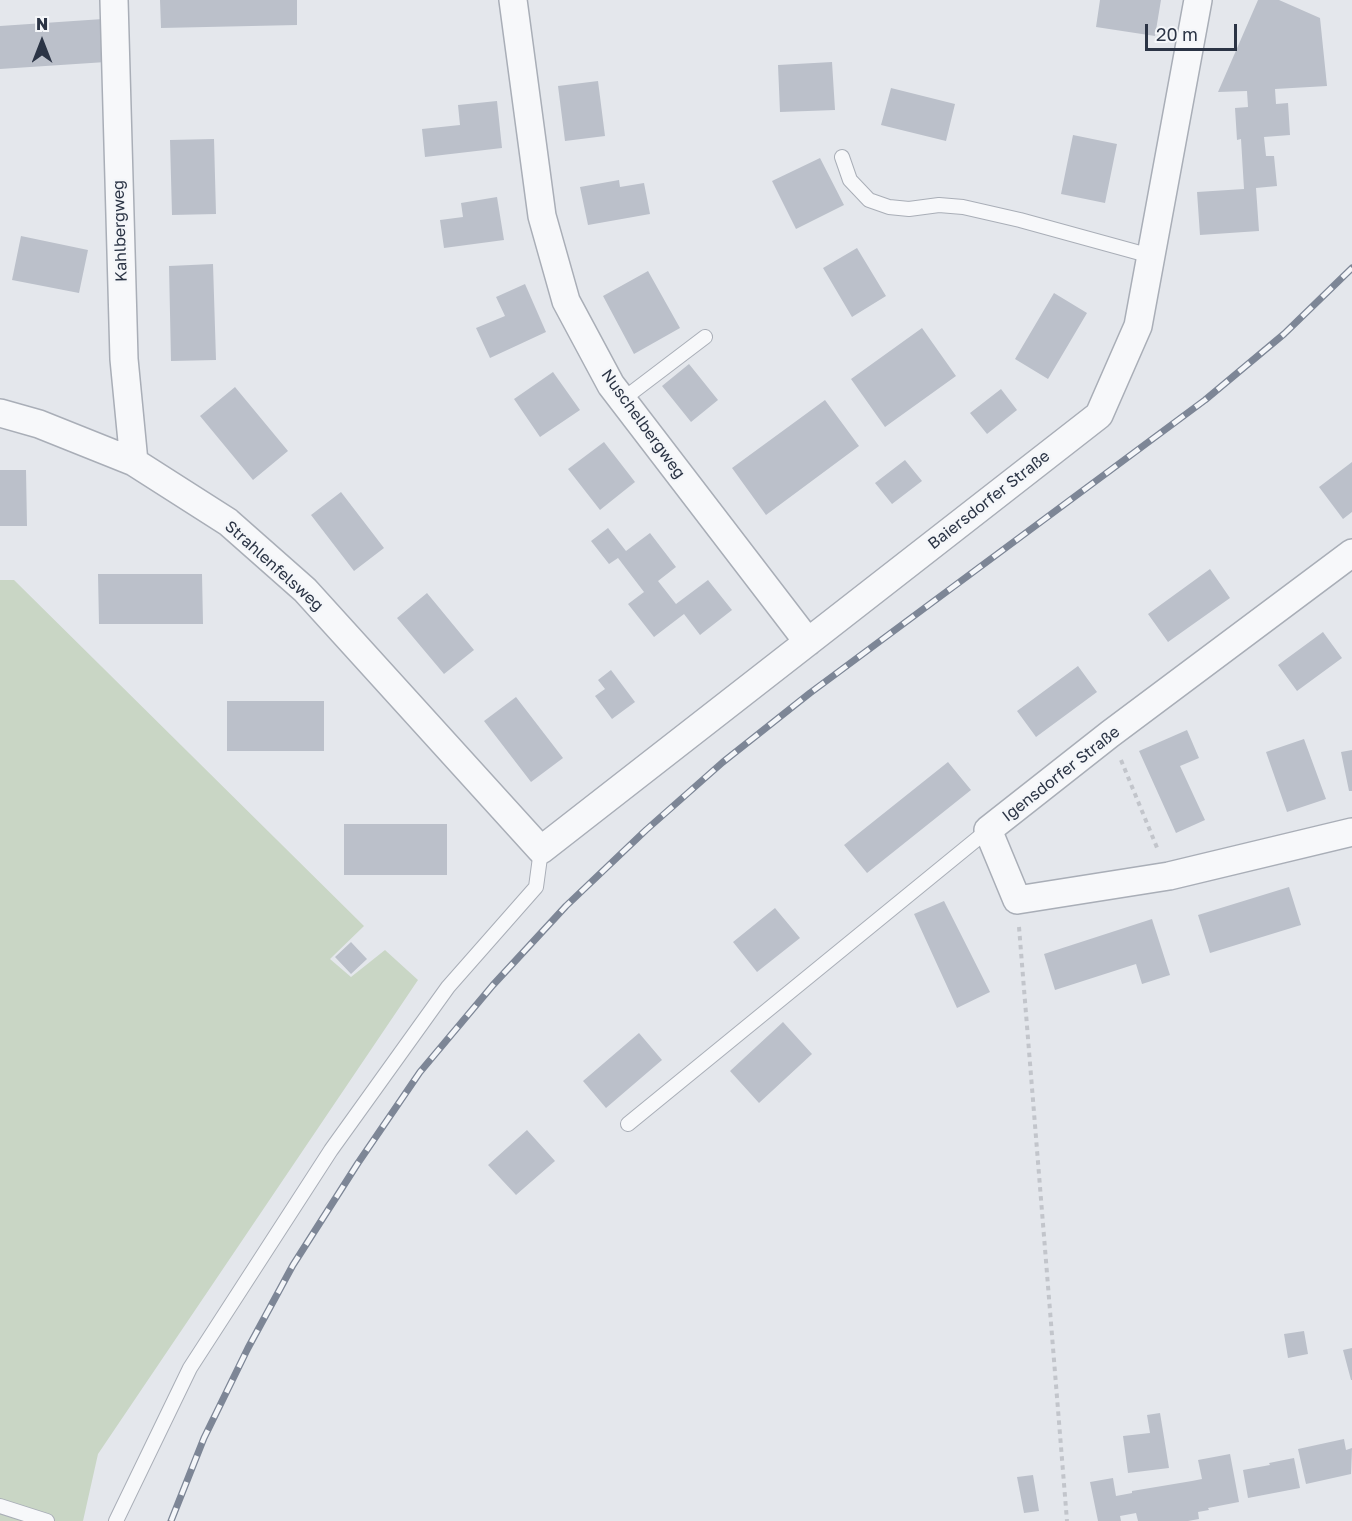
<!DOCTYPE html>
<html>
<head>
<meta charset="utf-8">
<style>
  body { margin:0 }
  #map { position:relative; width:1352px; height:1521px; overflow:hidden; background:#e4e7ec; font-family:"Golos Text",sans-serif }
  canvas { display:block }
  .north { position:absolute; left:12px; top:12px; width:60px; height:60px; -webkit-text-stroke:4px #f4f6f9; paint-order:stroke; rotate:0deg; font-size:16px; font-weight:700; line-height:24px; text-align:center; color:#2b3445 }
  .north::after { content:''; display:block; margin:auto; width:21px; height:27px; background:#2b3445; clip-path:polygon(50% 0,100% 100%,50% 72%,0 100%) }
  .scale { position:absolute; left:1145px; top:24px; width:92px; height:27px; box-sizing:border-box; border:3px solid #2b3445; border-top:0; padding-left:8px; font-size:18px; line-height:21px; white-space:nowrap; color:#2b3445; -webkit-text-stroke:4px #f4f6f9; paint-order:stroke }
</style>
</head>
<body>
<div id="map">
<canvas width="1352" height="1521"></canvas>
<div class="north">N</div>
<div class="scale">20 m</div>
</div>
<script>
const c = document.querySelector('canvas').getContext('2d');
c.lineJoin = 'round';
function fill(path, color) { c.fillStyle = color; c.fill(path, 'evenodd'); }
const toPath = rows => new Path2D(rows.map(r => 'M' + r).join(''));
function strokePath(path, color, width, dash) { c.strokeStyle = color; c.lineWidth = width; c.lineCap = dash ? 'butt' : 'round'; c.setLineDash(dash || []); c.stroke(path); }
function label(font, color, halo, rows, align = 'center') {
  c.font = font + ' "Golos Text",sans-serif'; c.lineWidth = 5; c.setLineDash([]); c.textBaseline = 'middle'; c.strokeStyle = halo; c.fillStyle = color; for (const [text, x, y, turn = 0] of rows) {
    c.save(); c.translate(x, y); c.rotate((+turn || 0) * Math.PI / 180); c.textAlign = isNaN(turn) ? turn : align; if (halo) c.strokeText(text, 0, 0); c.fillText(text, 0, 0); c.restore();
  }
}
fill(toPath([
  [0,580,14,580,364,926,330,959,351,977,385,950,418,980,98,1454,83,1521,0,1521]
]), '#c9d6c5');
fill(toPath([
  [160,0,297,0,297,25,161,28],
  [1100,0,1161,0,1155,36,1096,27],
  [1258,0,1279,0,1320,18,1327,86,1275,89,1276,104,1288,103,1290,135,1264,137,1266,156,1274,156,1277,186,1256,188,1259,231,1200,235,1197,192,1244,189,1241,139,1237,140,1235,108,1248,107,1247,91,1218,92],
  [103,19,106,62,0,69,0,26],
  [832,62,835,110,780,112,778,65],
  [598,81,605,136,565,141,558,86],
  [891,88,955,104,946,141,881,125],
  [497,101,502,148,425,157,422,129,460,125,458,105],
  [1073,135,1117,144,1105,203,1061,194],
  [214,139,216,214,172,215,170,140],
  [820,158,844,205,796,229,772,181],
  [619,180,620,187,644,183,650,214,588,225,580,187],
  [497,197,504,240,444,248,440,220,463,217,461,203],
  [21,236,88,250,79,293,12,280],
  [857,248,886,296,852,317,823,268],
  [213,264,216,360,171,361,169,266],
  [648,271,680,328,634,354,603,296],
  [525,284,546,332,490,358,476,328,505,316,496,297],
  [1054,293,1087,313,1048,379,1015,359],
  [922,328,956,376,885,427,851,379],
  [689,364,718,400,691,422,662,386],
  [553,372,580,410,540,437,514,399],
  [235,387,288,451,253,480,200,416],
  [1001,389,1017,410,987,434,970,413],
  [825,400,859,446,766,515,732,468],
  [604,442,635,482,600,510,568,469],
  [905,460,922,481,892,504,875,483],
  [1352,462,1352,512,1343,519,1319,487],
  [0,470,26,470,27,526,0,526],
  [341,492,384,548,354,571,311,515],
  [608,528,626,551,650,533,676,567,658,581,676,604,708,580,732,610,700,635,684,614,654,637,628,604,644,592,618,558,609,564,591,541],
  [1210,569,1230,598,1168,642,1148,614],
  [98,574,202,574,203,624,99,624],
  [427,593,474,650,444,674,397,618],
  [1323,632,1342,658,1297,691,1278,665],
  [1078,666,1097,692,1036,737,1017,711],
  [611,670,635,702,612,719,595,696,605,689,598,680],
  [516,697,563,758,531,782,484,721],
  [227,701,324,701,324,751,227,751],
  [1187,730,1199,758,1180,766,1205,820,1176,833,1139,751],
  [1304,739,1326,799,1287,812,1266,752],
  [1352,750,1352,791,1349,791,1341,752],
  [948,762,971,790,867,873,844,845],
  [344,824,447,824,447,875,344,875],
  [1289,887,1301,925,1210,953,1198,915],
  [944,901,990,992,957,1008,914,914],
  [775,908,800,938,757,972,733,942],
  [1152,919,1170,975,1142,984,1136,964,1055,990,1044,954],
  [351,942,367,959,351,974,335,957],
  [783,1022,812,1054,759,1103,730,1071],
  [639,1033,662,1060,606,1108,583,1081],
  [527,1130,555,1161,516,1195,488,1165],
  [1304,1331,1308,1354,1288,1358,1284,1334],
  [1352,1348,1352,1380,1351,1380,1343,1350],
  [1160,1413,1169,1468,1128,1473,1123,1436,1150,1433,1147,1415],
  [1344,1439,1346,1450,1352,1448,1351,1474,1306,1484,1298,1449],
  [1230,1454,1239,1502,1208,1508,1209,1510,1198,1512,1199,1519,1188,1521,1138,1521,1136,1513,1120,1516,1121,1521,1098,1521,1090,1482,1113,1478,1116,1496,1132,1493,1132,1491,1192,1481,1202,1479,1198,1460],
  [1294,1458,1300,1488,1248,1498,1243,1470,1270,1465,1269,1463],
  [1033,1475,1039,1511,1024,1513,1017,1477]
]), '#bbc0ca');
const service = toPath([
  [842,157,850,180,869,200,889,207,909,209,939,205,963,207,1020,220,1151,256],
  [622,400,705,337],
  [628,1124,988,830],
  [0,1506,47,1521],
  [116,1521,190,1368,331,1150,448,987,536,887,541,850]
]);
const minor = toPath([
  [114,0,124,359,134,462],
  [513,0,542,216,566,301,611,385,808,642],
  [0,413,39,424,134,462,228,522,305,590,541,850,1099,415,1138,326,1198,0],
  [1352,553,1110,734,988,830,1017,900,1169,876,1352,832]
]);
strokePath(service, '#a9aeb7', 16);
strokePath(minor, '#a9aeb7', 30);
strokePath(toPath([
  [1121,760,1158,850],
  [1019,927,1067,1521]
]), '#c2c5cb', 4, [4.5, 4.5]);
strokePath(service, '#f7f8fa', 14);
strokePath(minor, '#f7f8fa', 27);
const rail = toPath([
  [171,1521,204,1438,248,1348,293,1265,358,1163,420,1072,493,985,566,906,646,830,723,762,810,693,1205,400,1284,334,1352,268]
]);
strokePath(rail, '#7d8696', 7);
strokePath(rail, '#f4f6f9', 4.5, [14]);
label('16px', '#2b3445', '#f4f6f9', [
  ["Kahlbergweg",120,231,-92],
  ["Nuschelbergweg",643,424,54],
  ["Baiersdorfer Straße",989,500,-38],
  ["Strahlenfelsweg",274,566,42],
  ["Igensdorfer Straße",1061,774,-38]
]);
</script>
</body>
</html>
